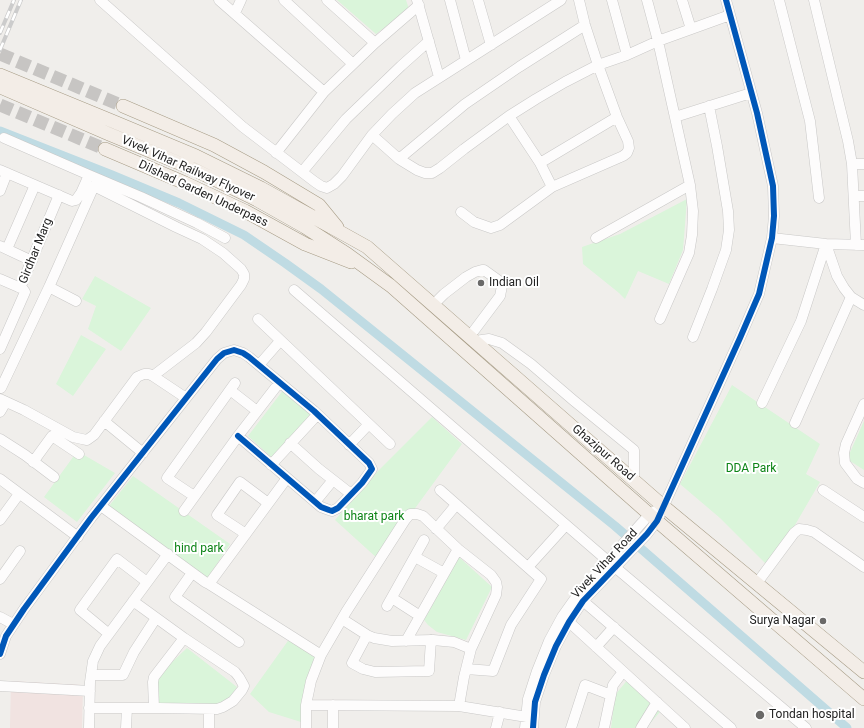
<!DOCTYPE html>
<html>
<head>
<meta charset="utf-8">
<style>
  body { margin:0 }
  canvas { display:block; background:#f0eeeb }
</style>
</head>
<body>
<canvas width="864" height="728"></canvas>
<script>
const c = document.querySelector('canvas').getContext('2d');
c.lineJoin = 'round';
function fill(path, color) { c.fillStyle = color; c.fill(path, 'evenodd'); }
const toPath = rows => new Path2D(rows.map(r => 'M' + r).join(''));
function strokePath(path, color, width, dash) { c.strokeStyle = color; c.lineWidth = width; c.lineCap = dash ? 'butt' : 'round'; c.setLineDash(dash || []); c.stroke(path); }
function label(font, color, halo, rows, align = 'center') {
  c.font = font + ' Roboto,sans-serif'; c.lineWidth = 4; c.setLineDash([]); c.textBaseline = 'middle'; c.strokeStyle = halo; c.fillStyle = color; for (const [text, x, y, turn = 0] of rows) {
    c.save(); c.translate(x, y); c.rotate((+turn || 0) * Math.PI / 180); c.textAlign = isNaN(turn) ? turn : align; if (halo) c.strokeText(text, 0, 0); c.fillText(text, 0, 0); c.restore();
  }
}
fill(toPath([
  [11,681,83,685,82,728,10,728]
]), '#f1e3e1');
fill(toPath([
  [337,0,406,0,409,9,376,34],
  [687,199,683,250,669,284,638,271,625,299,619,293,583,264,582,247,620,234],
  [95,276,151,308,121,351,88,329,96,306,82,299],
  [81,335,106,349,73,396,56,384],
  [732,385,820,444,806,474,820,482,770,568,720,518,680,484],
  [284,389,316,420,278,463,248,436],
  [432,417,462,444,378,559,335,520,376,473],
  [864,421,864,470,847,459],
  [76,453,84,455,115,473,77,522,44,497],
  [133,476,230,544,205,582,109,506],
  [459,557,492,587,466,640,437,632,428,625,424,620],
  [290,638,317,653,301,703,301,722,269,712,250,694],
  [187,648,237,687,223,707,158,708,156,677],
  [629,678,660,712,646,728,611,728,615,695]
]), '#daf5da');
strokePath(toPath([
  [0,131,112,175,179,203,244,235,285,263,321,289,615,526,847,728]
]), '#bfdbe3', 9);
strokePath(toPath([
  [0,54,123,106],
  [0,105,105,149]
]), '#c7c5c3', 13, [13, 6]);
const minor = toPath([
  [100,0,243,127,315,182,321,186,327,188,334,184,342,176,372,135,392,114,415,93,561,0],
  [219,0,324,92],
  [284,0,353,64],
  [327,0,375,43],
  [417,0,439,77],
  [450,0,466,60],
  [478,0,491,45],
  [612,0,627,55],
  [647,0,658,41,690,185,693,211,692,235,689,253,660,319],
  [682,0,691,29],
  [779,0,810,121,819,198],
  [814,0,848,141,852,164,856,245],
  [235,13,241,0],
  [509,116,540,163,552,187],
  [675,117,751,93],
  [372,135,399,159,417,170,425,173,432,173,440,168,464,149,509,116,536,99,565,82,598,65,627,55,658,41,730,15],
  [4,138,89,175,141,197,197,223,225,238],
  [276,153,324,92,375,43,419,5],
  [399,159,465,104,519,67,585,25],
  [540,163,617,117],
  [852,164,864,164],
  [0,170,72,201,76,200,81,193,89,175],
  [302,172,346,119,401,66,429,41],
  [0,191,7,173],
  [854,196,864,196],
  [461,212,474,222,491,228,500,225,552,187,623,156,627,153,629,148,628,141,617,117,598,65,585,25,579,0],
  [596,238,690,185],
  [772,238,826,244,864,245],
  [826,244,837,276,844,288,851,297,864,305],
  [0,246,32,261],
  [7,249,35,185],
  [0,279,23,289,25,292,0,349],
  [49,287,76,301],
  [20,288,59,195],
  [294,290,616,568,806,728],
  [433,305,444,294,466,277,475,272,482,270,484,270,498,280,502,286,500,296,470,336],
  [258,319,390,444],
  [693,337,712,289,726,250,729,230,728,211,717,146,709,106],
  [475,341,489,339,502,343,531,364,573,400,634,450,634,481],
  [259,365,280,341],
  [1,388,49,287,94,186,176,227,202,239,223,253,241,269,244,274,244,279,241,285,206,332,196,343,153,376],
  [230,390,257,411],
  [0,399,24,410,73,437,82,439,87,440,94,435,137,377,144,374,149,374,153,376,186,398],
  [762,403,801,321,826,244],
  [864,404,846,444,844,453,845,463,857,479,864,483],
  [0,412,6,402],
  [104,421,143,453],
  [795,423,851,297],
  [0,439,25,455,54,477],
  [290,443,319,469,351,494],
  [349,445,369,424],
  [33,462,52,436,79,454],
  [271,465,317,415],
  [0,479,78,537],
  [440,490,541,579,511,625,493,671,466,669],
  [823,490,864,517],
  [194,496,167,478,235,383],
  [315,502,333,480],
  [101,506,205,582,209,584,321,655],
  [184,511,238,436,279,383],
  [0,520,19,494],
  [436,529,456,505],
  [246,534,217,515,240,482,268,503],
  [415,557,444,573],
  [528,567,566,525],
  [192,573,175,597,239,642],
  [0,579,20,551],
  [757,583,794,533,799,529,807,530,814,532,864,567],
  [209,584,287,478],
  [392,598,420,616],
  [583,601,731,728],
  [387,606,424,540],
  [0,617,13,624],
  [342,619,367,635,374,638,392,641,433,640,454,642,471,649],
  [569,622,685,728],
  [109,634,80,610,117,559,147,582],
  [367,635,352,663,363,669,375,672,429,671,431,640],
  [406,641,458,549],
  [596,647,614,627],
  [0,654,6,636,24,609,91,518,217,359,224,353,234,350,243,353,249,357,314,411,369,463,372,469,362,483,338,508,332,511,329,510,321,507,238,436],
  [91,675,123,675,134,652,156,618],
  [0,686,90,691],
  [306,705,459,706,533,718],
  [89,708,159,708,217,709,223,707,233,701,242,690,244,686,239,677,235,672,184,638,133,601],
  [154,708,153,682,154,677,184,638],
  [89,728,90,682,93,661,100,646,168,554],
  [126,728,127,708],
  [209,728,209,709],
  [306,728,306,705,311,681,321,655,346,612,405,520,410,514,417,514,423,516,458,549,491,575,496,582,497,587,496,595,471,649,464,677,459,706],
  [333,728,333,705],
  [496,728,500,712],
  [525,728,528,699,537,671,549,641,562,617,579,593,608,561,639,526,649,515,655,511],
  [533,728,535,702,544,675,556,646,569,622,583,601,647,534,657,521,740,338,759,294,772,238,774,216,773,186,757,113,726,0],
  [571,728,585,685,611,695],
  [604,728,608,709,613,685,619,677,623,672],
  [641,728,657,702]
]);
const major = toPath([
  [0,75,112,121,196,156,261,188,367,247,663,506,864,672],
  [0,87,109,134,191,168,257,200,305,227,347,254,391,286,657,521,864,699],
  [123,106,214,145,264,172,319,205,337,227],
  [105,149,185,183,245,211,305,244,351,262]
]);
strokePath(minor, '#c9c8c7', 11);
strokePath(major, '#a79c86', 14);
strokePath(minor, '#fdfcfc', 10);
strokePath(major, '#f3ede7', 13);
const rail = toPath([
  [0,33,14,0],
  [0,50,21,0]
]);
strokePath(rail, '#ccc', 4);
strokePath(rail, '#fff', 2.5, [8]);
strokePath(toPath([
  [0,654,6,636,24,609,91,518,217,359,224,353,234,350,243,353,249,357,314,411,369,463,372,469,362,483,338,508,332,511,329,510,321,507,238,436],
  [533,728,535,702,544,675,556,646,569,622,583,601,647,534,657,521,740,338,759,294,772,238,774,216,773,186,757,113,726,0]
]), '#0057b8', 6);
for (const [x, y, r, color] of [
  [481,283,4,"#6a6968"],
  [823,621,4,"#6a6968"],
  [760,715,5,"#6a6968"]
]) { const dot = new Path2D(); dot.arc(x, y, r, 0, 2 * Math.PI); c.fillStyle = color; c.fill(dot); strokePath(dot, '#fff', 1.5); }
label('12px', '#222', '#fff', [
  ["Vivek Vihar Railway Flyover",188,169,24],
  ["Dilshad Garden Underpass",203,194,25],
  ["Girdhar Marg",36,251,-68],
  ["Ghazipur Road",603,453,41],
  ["Vivek Vihar Road",605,564,-47]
]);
label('12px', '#222', '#fff', [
  ["Indian Oil",489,283],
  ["Surya Nagar",815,621,"right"],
  ["Tondan hospital",769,715]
], 'left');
label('12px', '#0c8416', '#fff', [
  ["DDA Park",751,469],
  ["bharat park",374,517],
  ["hind park",199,549]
]);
</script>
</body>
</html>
